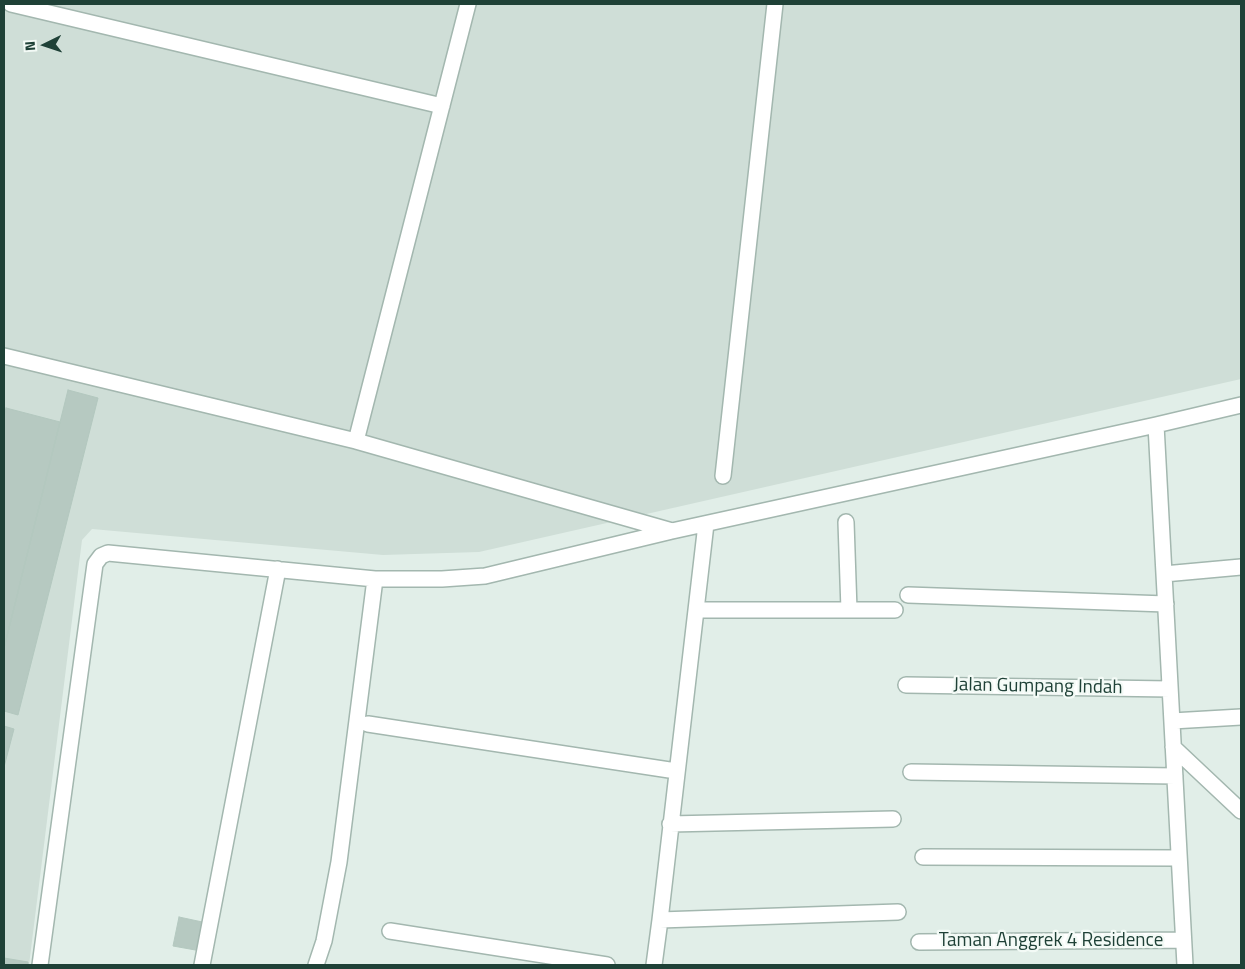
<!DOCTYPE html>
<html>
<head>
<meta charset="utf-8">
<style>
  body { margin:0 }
  #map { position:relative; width:1245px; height:969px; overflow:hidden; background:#e1eee8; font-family:"Titillium Web",sans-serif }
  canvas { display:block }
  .frame { position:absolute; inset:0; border:5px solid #1f4137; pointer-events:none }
  .north { position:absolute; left:20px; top:20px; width:50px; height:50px; -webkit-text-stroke:4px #f3faf6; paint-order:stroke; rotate:266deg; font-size:14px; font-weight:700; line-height:20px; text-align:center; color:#1f4137 }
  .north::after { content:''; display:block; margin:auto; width:18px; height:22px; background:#1f4137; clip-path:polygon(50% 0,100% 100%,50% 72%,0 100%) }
</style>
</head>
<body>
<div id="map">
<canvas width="1245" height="969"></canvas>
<div class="frame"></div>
<div class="north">N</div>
</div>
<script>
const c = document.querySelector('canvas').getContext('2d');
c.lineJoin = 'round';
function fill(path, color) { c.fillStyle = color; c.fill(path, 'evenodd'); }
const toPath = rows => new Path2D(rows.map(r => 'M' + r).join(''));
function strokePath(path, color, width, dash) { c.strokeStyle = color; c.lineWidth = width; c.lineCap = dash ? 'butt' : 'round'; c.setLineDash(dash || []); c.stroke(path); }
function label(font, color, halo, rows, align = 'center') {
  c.font = font + ' "Titillium Web",sans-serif'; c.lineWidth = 4.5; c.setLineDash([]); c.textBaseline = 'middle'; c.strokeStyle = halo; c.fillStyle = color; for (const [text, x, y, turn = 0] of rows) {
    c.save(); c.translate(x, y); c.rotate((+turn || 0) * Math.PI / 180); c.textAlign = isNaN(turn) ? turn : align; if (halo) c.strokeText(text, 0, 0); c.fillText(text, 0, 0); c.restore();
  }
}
fill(toPath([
  [4,4,1241,4,1241,379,479,552,383,555,92,529,82,540,29,965,4,965]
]), '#cfded7');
const building = toPath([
  [68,390,98,398,18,715,4,711,4,648,68,390],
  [6,408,60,422,4,648,4,415,6,408],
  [4,726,14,729,4,767,4,726],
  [179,917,207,923,201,951,173,946,179,917],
  [4,958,28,962,28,965,4,965,4,958]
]);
fill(building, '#b6c9c1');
strokePath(building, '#b3c8bf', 1);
const minor = toPath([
  [11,4,442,106],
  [4,356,356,441,672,531],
  [1156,425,1185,965],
  [356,441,468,4],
  [723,476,775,4],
  [846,522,849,610],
  [1164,574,1241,567],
  [908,595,1166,604],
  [696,610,895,610],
  [906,685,1170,689],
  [1172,721,1241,717],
  [368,724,676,771],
  [1173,747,1241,811],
  [911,772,1175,776],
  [670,824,893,819],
  [923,857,1178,858],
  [660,920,898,912],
  [390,931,607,965],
  [919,942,1183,940],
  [40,965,95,564,101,556,108,553,375,579,442,579,485,576,672,531,1156,425,1241,405],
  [202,965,278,569],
  [316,965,324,941,339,862,375,579],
  [654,965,660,920,706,524]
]);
strokePath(minor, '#a3b7af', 18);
strokePath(minor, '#fff', 15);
label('19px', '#1f4137', '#f3faf6', [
  ["Jalan Gumpang Indah",1038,687,1],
  ["Taman Anggrek 4 Residence",1051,941]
]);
</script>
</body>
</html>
